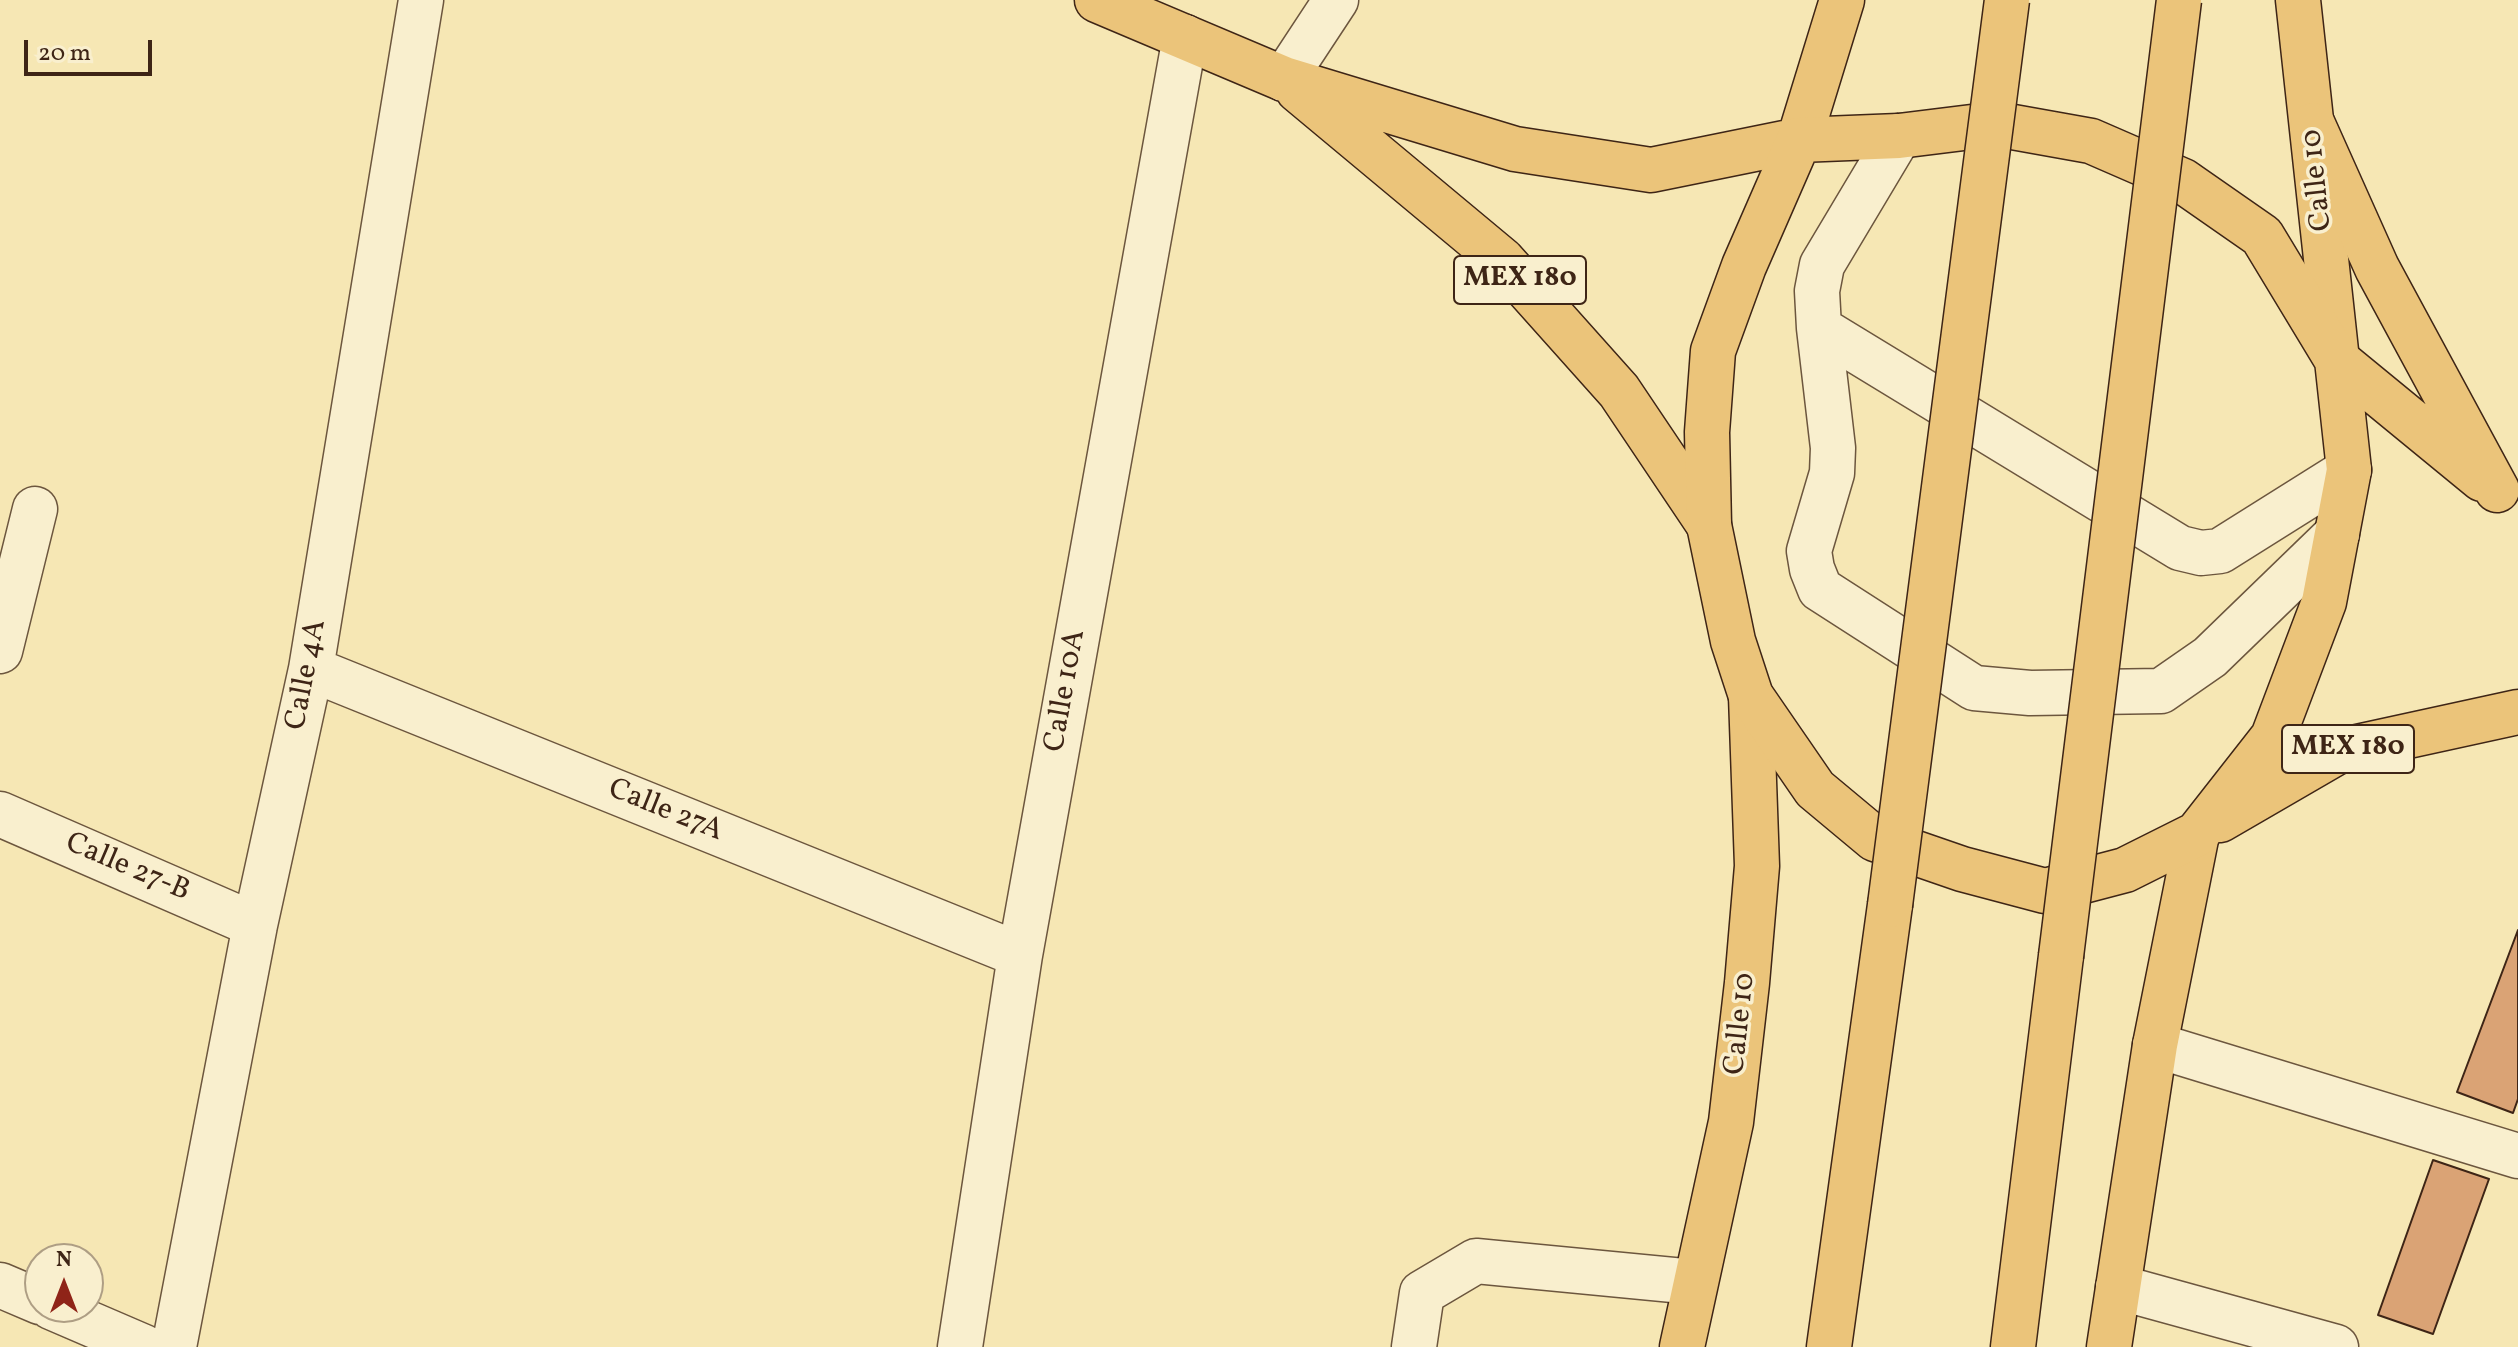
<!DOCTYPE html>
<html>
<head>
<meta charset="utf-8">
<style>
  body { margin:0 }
  #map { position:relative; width:2518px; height:1347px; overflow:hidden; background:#f6e7b4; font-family:Vollkorn,serif }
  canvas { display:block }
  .north { position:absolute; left:24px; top:1243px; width:80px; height:80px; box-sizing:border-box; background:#f9efce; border:2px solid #ae9e84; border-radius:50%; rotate:0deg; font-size:22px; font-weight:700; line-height:32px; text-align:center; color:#3e2516 }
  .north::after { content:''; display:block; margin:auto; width:28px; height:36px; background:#8f2418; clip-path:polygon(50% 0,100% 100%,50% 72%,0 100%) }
  .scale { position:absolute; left:24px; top:40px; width:128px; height:36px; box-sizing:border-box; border:4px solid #3e2516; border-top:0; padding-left:10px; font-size:24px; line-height:28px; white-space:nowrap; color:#3e2516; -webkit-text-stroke:6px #f9efce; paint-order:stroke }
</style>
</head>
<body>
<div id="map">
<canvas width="2518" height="1347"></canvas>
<div class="north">N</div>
<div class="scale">20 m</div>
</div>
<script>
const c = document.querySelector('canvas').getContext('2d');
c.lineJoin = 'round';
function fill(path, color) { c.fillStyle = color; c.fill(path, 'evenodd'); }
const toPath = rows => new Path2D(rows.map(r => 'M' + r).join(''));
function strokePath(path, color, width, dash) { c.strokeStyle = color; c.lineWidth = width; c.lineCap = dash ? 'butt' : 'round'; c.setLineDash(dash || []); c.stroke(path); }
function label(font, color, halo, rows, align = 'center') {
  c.font = font + ' Vollkorn,serif'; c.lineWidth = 7; c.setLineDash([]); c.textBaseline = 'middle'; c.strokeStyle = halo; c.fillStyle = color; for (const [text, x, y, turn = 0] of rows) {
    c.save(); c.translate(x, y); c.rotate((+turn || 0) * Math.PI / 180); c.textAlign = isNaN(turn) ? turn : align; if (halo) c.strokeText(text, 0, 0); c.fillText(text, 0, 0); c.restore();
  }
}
const building = toPath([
  [2518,930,2518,1099,2513,1113,2457,1092,2518,930],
  [2433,1160,2489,1179,2433,1334,2378,1315,2433,1160]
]);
fill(building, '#daa375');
strokePath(building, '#3e2516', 2);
const minor = toPath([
  [1284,79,1336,0],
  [1899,136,1822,265,1817,291,1819,328,2180,548,2201,553,2220,551,2349,470],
  [1819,328,1833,448,1832,473,1809,551,1812,569,1820,589,1974,688,2030,693,2161,691,2210,657,2337,534],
  [0,651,35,509],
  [311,669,1020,955],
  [0,814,255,925],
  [2155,1045,2518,1156],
  [0,1285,40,1302],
  [2118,1287,2336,1347],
  [51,1307,144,1347],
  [174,1347,255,925,311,669,421,0],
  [960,1347,1020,955,1185,37],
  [1414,1347,1422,1293,1476,1261,1694,1282]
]);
const major = toPath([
  [1097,0,1284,79,1515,149,1651,170,1799,140,1842,0],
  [2298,0,2337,360],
  [1298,90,1502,260,1619,391,1709,525],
  [1682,1347,1731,1122,1747,983,1757,866,1751,696],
  [2109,1347,2155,1045,2197,834]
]);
const highway = toPath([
  [1996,124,2091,141,2183,181,2262,236,2337,360,2349,470,2324,602,2273,737,2197,834,2125,870,2045,891,1962,869,1875,839,1815,789,1751,696,1733,641,1709,525,1707,432,1713,351,1744,266,1799,140,1899,136,1996,124],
  [2313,125,2377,268,2497,490],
  [2337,360,2482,479],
  [2220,820,2339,751,2518,712],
  [1829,1347,1890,905],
  [2013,1347,2061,956]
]);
strokePath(minor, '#6c563e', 47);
strokePath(major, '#3e2516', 47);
strokePath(highway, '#3e2516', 47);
strokePath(minor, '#f9efce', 44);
strokePath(major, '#ebc47a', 44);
strokePath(highway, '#ebc47a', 44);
const highwayBridge = toPath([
  [1890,905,2007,0],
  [2061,956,2179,0]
]);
strokePath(highwayBridge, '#3e2516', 47, []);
strokePath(highwayBridge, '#ebc47a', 44);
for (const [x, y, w] of [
  [1520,280,132],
  [2348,749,132]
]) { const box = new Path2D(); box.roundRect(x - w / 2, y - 24, w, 48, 6); c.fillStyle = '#f9efce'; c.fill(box); strokePath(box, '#3e2516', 2); }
label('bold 28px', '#3e2516', null, [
  ["MEX 180",1520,280],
  ["MEX 180",2348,749]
]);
label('30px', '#3e2516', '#f9efce', [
  ["Calle 10",2319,180,-96],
  ["Calle 4A",308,675,-79],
  ["Calle 10A",1067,691,-80],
  ["Calle 27A",665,812,22],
  ["Calle 27-B",127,869,23],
  ["Calle 10",1742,1024,-84]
]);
</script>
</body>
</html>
